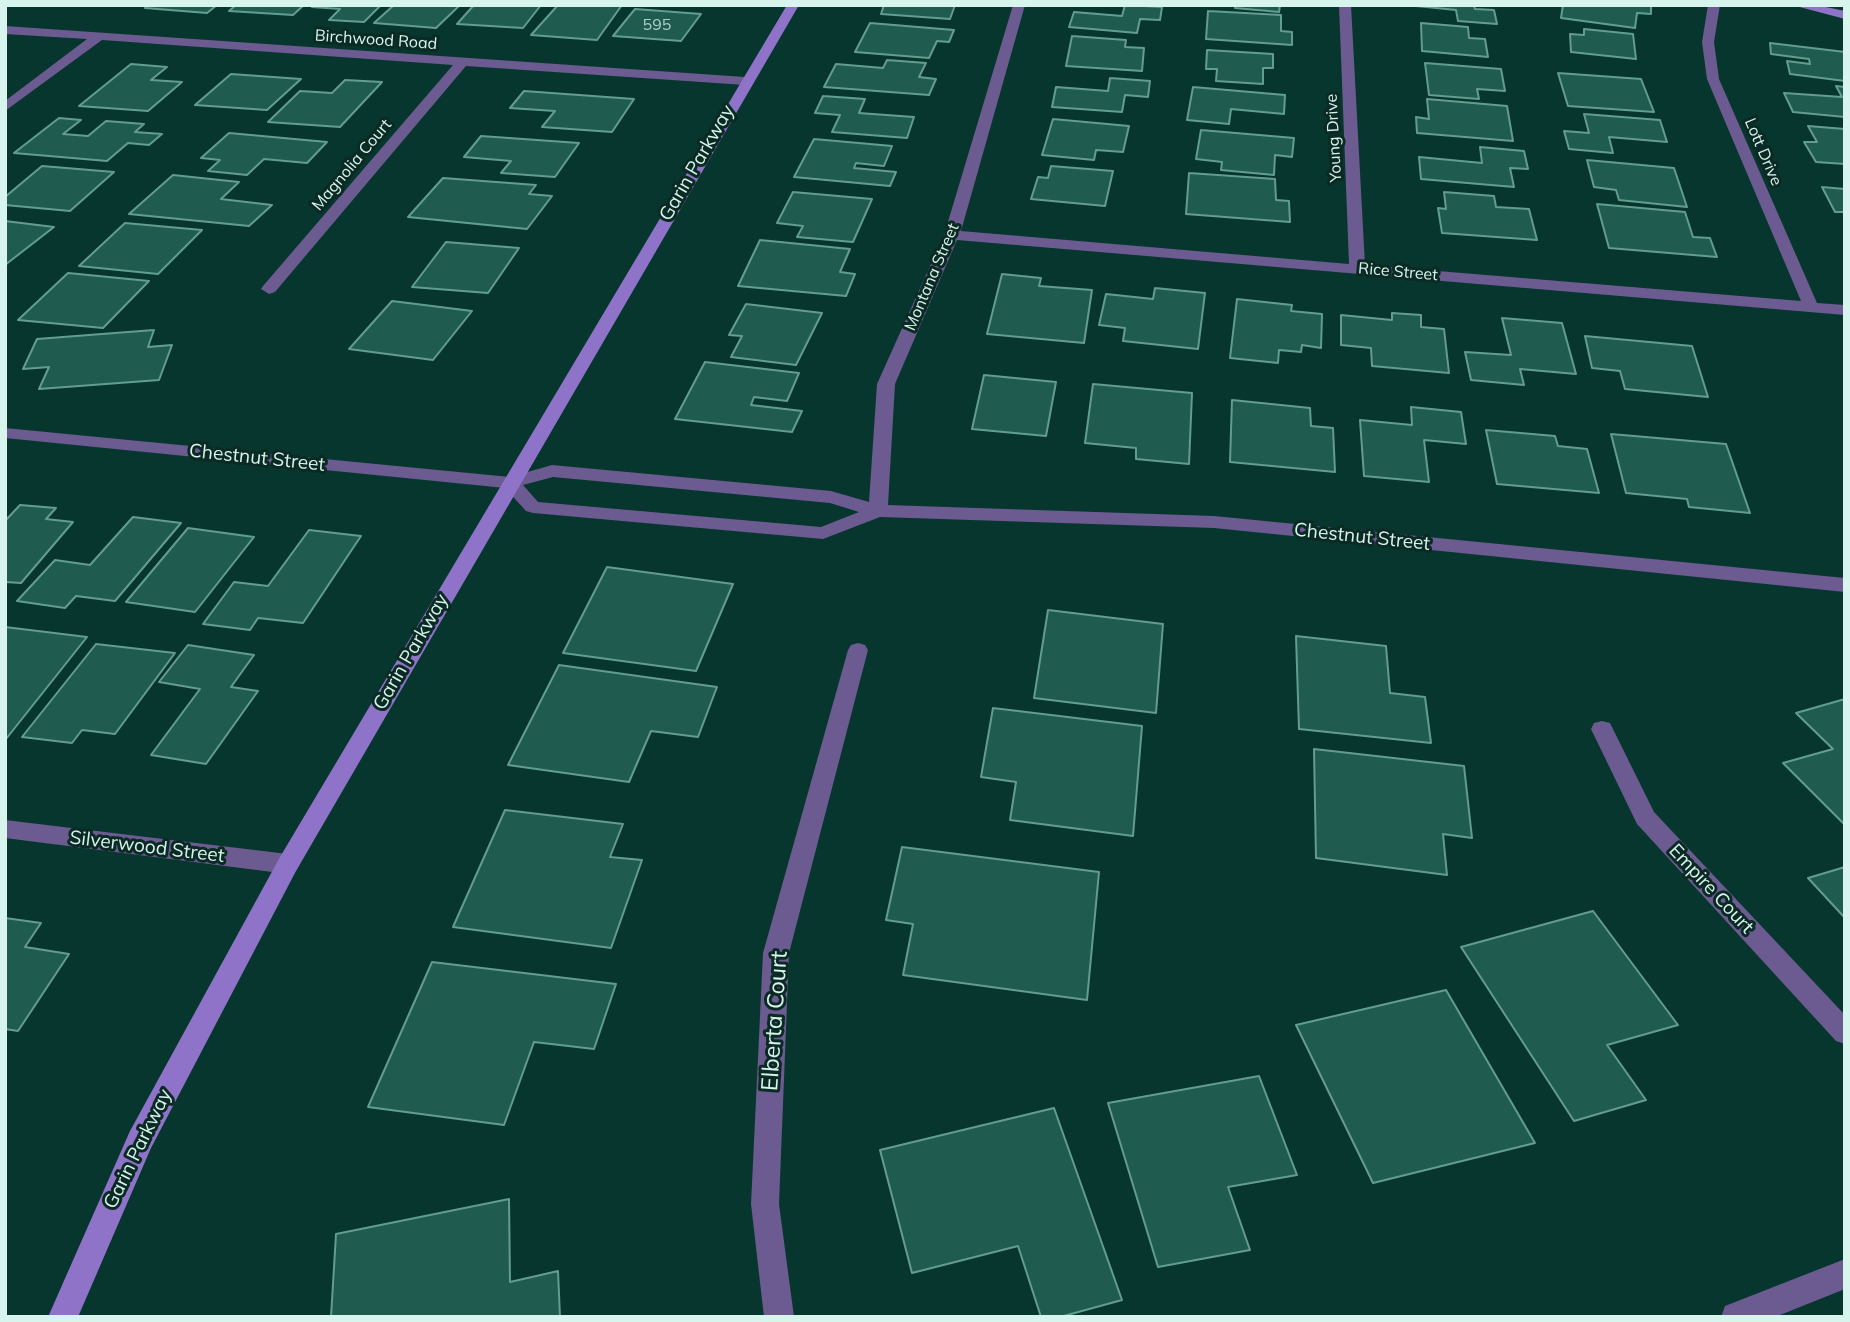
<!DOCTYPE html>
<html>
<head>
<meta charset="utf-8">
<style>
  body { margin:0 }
  #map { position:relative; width:1850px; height:1322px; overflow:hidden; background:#06362d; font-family:Mulish,sans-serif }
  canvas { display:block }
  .frame { position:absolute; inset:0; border:7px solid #d8f5ed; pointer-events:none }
</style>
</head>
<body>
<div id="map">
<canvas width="1850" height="1322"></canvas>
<div class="frame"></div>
</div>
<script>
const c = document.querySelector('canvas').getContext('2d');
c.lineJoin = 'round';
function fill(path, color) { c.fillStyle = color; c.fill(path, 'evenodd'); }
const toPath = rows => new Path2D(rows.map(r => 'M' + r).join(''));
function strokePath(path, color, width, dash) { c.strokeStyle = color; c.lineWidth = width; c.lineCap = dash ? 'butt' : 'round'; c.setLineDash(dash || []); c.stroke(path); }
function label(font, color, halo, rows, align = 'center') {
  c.font = font + ' Mulish,sans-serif'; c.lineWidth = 6; c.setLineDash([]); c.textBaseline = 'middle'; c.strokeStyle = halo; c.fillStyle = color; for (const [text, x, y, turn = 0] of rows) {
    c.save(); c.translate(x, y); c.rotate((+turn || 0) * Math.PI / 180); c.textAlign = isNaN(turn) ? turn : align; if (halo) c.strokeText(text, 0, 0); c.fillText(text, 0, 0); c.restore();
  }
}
const building = toPath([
  [148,5,217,5,207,13,145,8,148,5],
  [236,5,304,5,293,15,229,11,236,5],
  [314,5,381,5,364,22,329,20,340,9,312,7,314,5],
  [394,5,460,5,436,28,374,23,394,5],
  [474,5,541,5,523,28,457,24,474,5],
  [558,5,622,5,597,40,531,35,558,5],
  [884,5,955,5,950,19,881,14,884,5],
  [1125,5,1162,7,1160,20,1140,19,1137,33,1069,27,1074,12,1122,16,1125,5],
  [1235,5,1280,5,1279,12,1235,8,1235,5],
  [1474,5,1475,9,1494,10,1497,24,1458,21,1456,10,1406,5,1474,5],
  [1563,5,1651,5,1651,14,1637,13,1635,28,1561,18,1563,5],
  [635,9,701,14,681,41,613,36,635,9],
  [1208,11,1281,15,1281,31,1292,32,1292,45,1206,39,1208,11],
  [870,23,954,30,949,42,937,41,929,58,855,52,870,23],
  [1421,23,1468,27,1469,38,1485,39,1488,57,1422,51,1421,23],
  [1584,29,1633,34,1636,59,1571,52,1570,34,1584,35,1584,29],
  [1072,36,1126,40,1125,47,1144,48,1142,71,1066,66,1072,36],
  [1770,43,1845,52,1845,81,1790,74,1787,61,1810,64,1809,59,1771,54,1770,43],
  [1207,50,1273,54,1273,68,1263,68,1263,84,1216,81,1217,69,1206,69,1207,50],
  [887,60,926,63,919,77,936,79,929,95,824,87,836,64,883,68,887,60],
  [1425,63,1501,69,1505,91,1477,89,1479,99,1429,95,1425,63],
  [131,64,167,67,151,80,182,82,148,111,79,106,131,64],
  [1558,73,1641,79,1654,112,1568,106,1558,73],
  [231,74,301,79,267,110,195,105,231,74],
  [1110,78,1150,81,1148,97,1125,95,1122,112,1052,107,1056,87,1108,91,1110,78],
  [345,80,382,82,340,127,268,122,300,91,332,93,345,80],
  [1836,86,1845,87,1845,117,1793,112,1784,93,1842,97,1836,86],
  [1193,87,1285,95,1284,114,1231,109,1229,124,1187,120,1193,87],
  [524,91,634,99,612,132,542,127,555,111,510,108,524,91],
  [823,96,865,99,859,113,914,117,907,138,832,132,840,115,815,113,823,96],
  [1427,99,1507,106,1513,141,1417,133,1416,117,1429,119,1427,99],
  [1584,114,1660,120,1667,142,1609,137,1613,153,1569,149,1564,131,1589,133,1584,114],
  [59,118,81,120,63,134,88,136,106,121,144,124,135,132,162,134,149,145,128,143,107,161,14,153,59,118],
  [1053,119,1129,126,1123,152,1096,150,1094,160,1042,155,1053,119],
  [1808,126,1845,129,1845,164,1816,162,1804,142,1817,142,1808,126],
  [1201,130,1294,138,1292,157,1275,155,1274,175,1221,170,1222,162,1196,159,1201,130],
  [229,133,327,142,307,163,264,159,247,175,208,171,220,160,201,158,229,133],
  [481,136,579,143,555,177,501,173,511,161,464,157,481,136],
  [814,139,892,146,884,166,856,163,854,168,896,172,890,186,794,177,814,139],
  [1480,147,1524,151,1528,169,1510,168,1514,187,1421,179,1419,157,1482,163,1480,147],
  [1587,160,1674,168,1687,207,1619,200,1616,190,1594,187,1587,160],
  [42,166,114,172,70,211,5,205,5,197,42,166],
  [1051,166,1113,171,1105,206,1031,199,1038,177,1048,178,1051,166],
  [1189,173,1275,179,1276,200,1289,201,1290,222,1186,214,1189,173],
  [173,175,239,182,221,199,272,205,249,226,129,214,173,175],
  [443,178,536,185,529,194,552,196,527,229,408,217,443,178],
  [1822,187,1845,189,1845,212,1835,212,1822,187],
  [793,192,872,199,853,242,797,237,803,226,777,223,793,192],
  [1444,192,1494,196,1496,207,1529,209,1537,240,1442,233,1438,208,1446,209,1444,192],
  [1597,204,1685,212,1693,237,1710,238,1717,257,1609,248,1597,204],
  [5,221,54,227,5,265,5,221],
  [125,223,202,230,158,274,79,266,125,223],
  [760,240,850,249,840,272,855,274,846,296,738,286,760,240],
  [446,242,519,248,488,293,412,287,446,242],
  [68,273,149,281,103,328,18,320,68,273],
  [1002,274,1041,278,1039,286,1092,290,1084,343,987,334,1002,274],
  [1155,288,1205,293,1198,349,1123,341,1125,328,1099,325,1106,294,1153,299,1155,288],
  [1237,299,1292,305,1291,311,1322,314,1321,348,1302,345,1301,352,1279,350,1278,363,1230,358,1237,299],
  [392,301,472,311,433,360,349,349,392,301],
  [746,304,822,313,796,365,731,357,742,336,729,335,746,304],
  [1392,313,1421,315,1421,327,1444,329,1449,373,1372,366,1371,348,1341,345,1341,315,1392,320,1392,313],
  [1502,318,1562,323,1576,374,1520,369,1524,385,1471,380,1465,352,1511,355,1502,318],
  [154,330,148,347,172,345,159,380,39,389,49,367,23,369,37,339,154,330],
  [1585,336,1692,346,1708,397,1625,389,1620,371,1592,368,1585,336],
  [705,362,799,373,787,401,754,397,751,405,802,411,792,432,675,419,705,362],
  [984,375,1056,382,1046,436,972,429,984,375],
  [1093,384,1192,393,1189,464,1136,459,1136,448,1085,443,1093,384],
  [1232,400,1310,408,1311,426,1333,428,1335,472,1230,462,1232,400],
  [1411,407,1461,412,1466,444,1424,440,1429,482,1364,476,1360,420,1412,425,1411,407],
  [1486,430,1555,436,1558,446,1587,449,1599,493,1497,484,1486,430],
  [1611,434,1726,444,1750,513,1689,507,1687,499,1626,493,1611,434],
  [20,505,56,508,46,519,73,522,21,583,5,582,5,521,20,505],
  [133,517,181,523,115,601,76,596,65,608,17,601,55,560,90,565,133,517],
  [188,528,254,537,195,612,126,602,188,528],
  [309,530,361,536,303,623,258,618,250,630,203,624,234,582,268,586,309,530],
  [607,567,733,584,696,671,563,653,607,567],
  [1048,610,1163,624,1156,713,1034,698,1048,610],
  [5,627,87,637,6,739,5,739,5,627],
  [1296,636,1386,646,1390,693,1425,697,1431,743,1299,729,1296,636],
  [96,644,175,653,115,734,82,730,72,743,22,737,96,644],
  [188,645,254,655,231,687,258,691,206,764,151,755,200,689,159,682,188,645],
  [559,665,717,687,698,737,651,731,629,782,508,765,559,665],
  [1845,699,1845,825,1783,763,1833,749,1796,713,1845,699],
  [993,708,1142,726,1133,836,1010,820,1016,782,981,777,993,708],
  [1314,749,1464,766,1472,838,1443,834,1447,875,1316,858,1314,749],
  [505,810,623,824,610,857,642,860,611,948,453,927,505,810],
  [902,847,1099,872,1087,1000,903,975,913,924,886,920,902,847],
  [1845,867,1845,918,1808,878,1845,867],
  [1593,911,1678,1025,1607,1045,1646,1100,1574,1121,1461,947,1593,911],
  [5,918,41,923,25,947,69,954,18,1031,5,1029,5,918],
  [432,962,616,984,594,1049,534,1042,504,1125,368,1107,432,962],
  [1446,990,1535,1143,1373,1183,1296,1025,1446,990],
  [1259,1076,1297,1175,1228,1187,1250,1250,1158,1267,1108,1103,1259,1076],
  [1054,1108,1122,1300,1060,1317,1041,1317,1018,1246,912,1273,880,1150,1054,1108],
  [509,1199,510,1282,558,1271,560,1317,331,1317,336,1234,509,1199]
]);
fill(building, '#1f5b4f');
strokePath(building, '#639d8f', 2);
fill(toPath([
  [1013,5,1025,5,961,231,1349,264,1339,5,1351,5,1365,265,1801,301,1707,79,1702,42,1708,5,1720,5,1714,42,1719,79,1817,303,1845,305,1845,315,957,240,895,384,888,505,1214,516,1845,578,1845,592,1214,528,880,517,823,539,533,513,526,511,505,488,5,438,5,428,510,477,552,465,831,491,869,502,877,384,944,235,1013,5],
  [553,477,830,503,859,512,821,527,538,502,523,485,553,477],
  [5,26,745,77,751,81,745,85,466,66,275,292,269,294,261,289,263,286,453,65,102,40,5,111,5,101,87,39,5,34,5,26],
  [858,643,865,645,868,650,789,953,779,1204,794,1317,764,1317,751,1204,763,953,848,650,851,645,858,643],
  [1602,721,1610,723,1654,812,1845,1015,1845,1044,1836,1041,1637,824,1591,729,1594,723,1602,721],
  [5,820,288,854,296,857,300,864,296,871,288,874,5,838,5,820],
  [1845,1259,1845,1289,1775,1317,1721,1317,1725,1306,1845,1259]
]), '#6b5b90');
fill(toPath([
  [787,5,799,5,296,871,151,1148,78,1317,48,1317,130,1131,280,857,787,5],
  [1792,5,1816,5,1845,11,1845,19,1792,5]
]), '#8e73c8');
label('16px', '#aacec6', null, [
  ["595",657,25]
]);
label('16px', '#d8f5ed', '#0b2a24', [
  ["Birchwood Road",376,40,4],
  ["Young Drive",1334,138,-93],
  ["Lott Drive",1763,152,67],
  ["Magnolia Court",352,165,-50],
  ["Rice Street",1398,272,5],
  ["Montana Street",932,277,-67]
]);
label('19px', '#d8f5ed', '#0b2a24', [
  ["Garin Parkway",697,163,-60],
  ["Chestnut Street",257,458,6],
  ["Chestnut Street",1362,537,6],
  ["Garin Parkway",411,652,-60],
  ["Silverwood Street",147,847,7],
  ["Empire Court",1711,889,47],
  ["Garin Parkway",138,1149,-64]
]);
label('23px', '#d8f5ed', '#0b2a24', [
  ["Elberta Court",775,1021,-86]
]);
</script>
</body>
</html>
